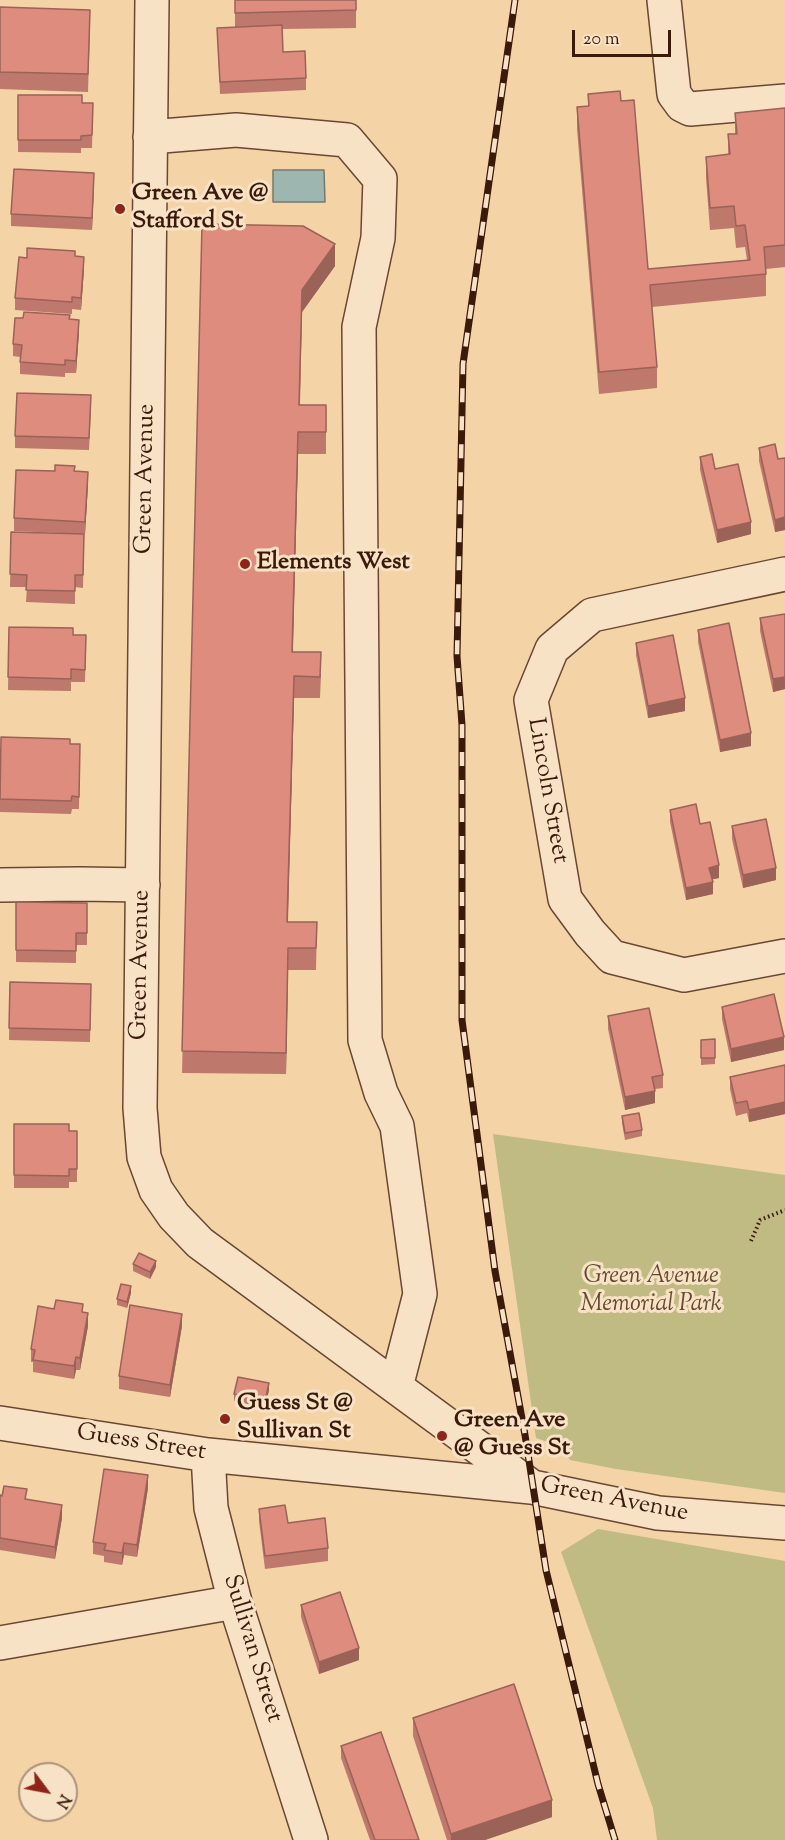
<!DOCTYPE html>
<html>
<head>
<meta charset="utf-8">
<style>
  body { margin:0 }
  #map { position:relative; width:785px; height:1840px; overflow:hidden; background:#f4d3a6; font-family:"Sorts Mill Goudy",serif }
  canvas { display:block }
  .north { position:absolute; left:18px; top:1762px; width:60px; height:60px; box-sizing:border-box; background:#f8e2c5; border:2px solid #ac927b; border-radius:50%; rotate:122deg; font-size:16px; font-weight:700; line-height:24px; text-align:center; color:#3b1a0c }
  .north::after { content:''; display:block; margin:auto; width:21px; height:27px; background:#8f2418; clip-path:polygon(50% 0,100% 100%,50% 72%,0 100%) }
  .scale { position:absolute; left:572px; top:30px; width:99px; height:27px; box-sizing:border-box; border:3px solid #3b1a0c; border-top:0; padding-left:8px; font-size:18px; line-height:21px; white-space:nowrap; color:#3b1a0c; -webkit-text-stroke:4px #f8e2c5; paint-order:stroke }
</style>
</head>
<body>
<div id="map">
<canvas width="785" height="1840"></canvas>
<div class="north">N</div>
<div class="scale">20 m</div>
</div>
<script>
const c = document.querySelector('canvas').getContext('2d');
c.lineJoin = 'round';
function fill(path, color) { c.fillStyle = color; c.fill(path, 'evenodd'); }
const toPath = rows => new Path2D(rows.map(r => 'M' + r).join(''));
function strokePath(path, color, width, dash) { c.strokeStyle = color; c.lineWidth = width; c.lineCap = dash ? 'butt' : 'round'; c.setLineDash(dash || []); c.stroke(path); }
function label(font, color, halo, rows, align = 'center') {
  c.font = font + ' "Sorts Mill Goudy",serif'; c.lineWidth = 6; c.setLineDash([]); c.textBaseline = 'middle'; c.strokeStyle = halo; c.fillStyle = color; for (const [text, x, y, turn = 0] of rows) {
    c.save(); c.translate(x, y); c.rotate((+turn || 0) * Math.PI / 180); c.textAlign = isNaN(turn) ? turn : align; if (halo) c.strokeText(text, 0, 0); c.fillText(text, 0, 0); c.restore();
  }
}
fill(toPath([
  [493,1134,785,1175,785,1493,616,1469,570,1460,560,1446,536,1438],
  [598,1529,785,1561,785,1840,657,1840,653,1808,561,1552]
]), '#c0bb83');
const water = toPath([
  [273,170,324,170,325,202,273,202,273,170]
]);
fill(water, '#9eb6b0');
strokePath(water, '#76786e', 1.5);
const minor = toPath([
  [152,0,140,1108,144,1157,156,1190,174,1216,200,1243,532,1487,658,1513,785,1523],
  [664,0,674,94,682,105,690,109,785,101],
  [150,137,236,130,347,140,380,179,378,238,359,327,365,1040,381,1093,397,1126,420,1294,396,1387],
  [785,574,592,615,552,649,531,700,565,899,590,933,612,957,684,975,785,956],
  [0,885,80,884,143,885],
  [0,1423,208,1455,531,1487],
  [208,1455,211,1508,235,1602,311,1840],
  [0,1643,235,1602]
]);
strokePath(minor, '#694832', 36);
strokePath(toPath([
  [751,1241,760,1220,785,1210]
]), '#3b1a0c', 4, [1.5, 3]);
strokePath(minor, '#f8e2c5', 33);
const rail = toPath([
  [515,0,463,364,457,656,462,725,462,1020,495,1271,525,1435,546,1570,598,1784,615,1840]
]);
strokePath(rail, '#3b1a0c', 7);
strokePath(rail, '#f8e2c5', 4.5, [14]);
fill(toPath([
  [235,0,356,0,356,28,282,29,283,52,306,78,306,90,220,94,217,28,235,27],
  [0,7,90,28,88,92,0,89],
  [588,94,621,101,648,269,747,260,745,247,736,248,734,228,710,230,706,178,706,157,728,154,728,134,735,134,735,113,785,108,785,267,766,269,766,296,652,307,657,367,657,388,599,394,577,129,577,107,588,106],
  [18,95,82,103,93,103,92,148,81,148,81,153,18,152],
  [94,185,92,230,11,226,11,214],
  [202,224,335,266,302,312,300,405,326,427,326,454,298,454,293,652,321,674,320,698,294,698,288,922,317,922,316,970,288,970,286,1074,182,1073],
  [75,256,84,269,81,310,72,309,72,314,15,310,15,298,27,258],
  [70,319,79,332,76,373,65,373,65,377,20,374,20,357,13,356,13,344],
  [91,408,89,450,15,448,15,436],
  [759,448,778,459,785,458,785,530,775,532,759,461],
  [700,457,715,469,751,534,717,543,700,470],
  [55,471,75,471,88,484,85,534,14,531,14,518],
  [11,532,84,534,83,588,75,587,75,604,26,602,27,587,10,587],
  [785,615,785,689,773,692,760,631,760,618],
  [9,627,73,635,86,635,85,682,71,682,71,691,8,690],
  [698,630,751,746,720,752,698,642],
  [636,643,685,711,648,718,636,655],
  [70,744,80,744,79,809,72,809,71,814,0,812,0,775],
  [670,810,700,824,719,878,712,879,713,894,686,900,670,822],
  [732,826,776,880,743,888,732,839],
  [16,902,87,903,87,945,76,945,76,963,16,962],
  [10,982,91,984,90,1042,9,1040],
  [722,1007,784,1050,731,1062,722,1019],
  [608,1016,663,1075,663,1088,655,1089,655,1103,625,1110,608,1029],
  [715,1039,715,1064,701,1065,701,1040],
  [785,1065,785,1114,749,1122,747,1113,736,1116,730,1089,730,1077],
  [622,1116,642,1130,642,1136,625,1140,622,1123],
  [14,1124,69,1131,77,1131,77,1182,69,1182,69,1188,14,1188],
  [133,1264,156,1267,150,1279,133,1271],
  [131,1293,127,1308,117,1305,117,1299],
  [83,1312,88,1326,80,1370,76,1370,74,1379,33,1372,33,1362,31,1362,31,1349],
  [182,1326,170,1397,119,1389,119,1376],
  [269,1390,265,1408,234,1401,234,1394],
  [148,1488,137,1557,124,1555,122,1565,104,1562,104,1556,93,1554,93,1542],
  [0,1495,27,1500,62,1518,55,1559,0,1550],
  [259,1509,288,1523,328,1548,328,1561,265,1569,259,1521],
  [301,1605,359,1660,319,1674,301,1617],
  [413,1718,552,1817,485,1840,447,1840,413,1736],
  [341,1746,419,1840,370,1840,341,1758]
]), '#be786c');
fill(toPath([
  [94,173,94,185,92,230,92,218],
  [335,244,335,266,302,312,299,426,302,290],
  [84,257,84,269,81,310,81,298],
  [79,320,79,332,76,373,76,361],
  [298,432,298,454,292,673,292,652],
  [88,472,88,484,85,534,85,522],
  [785,517,785,530,775,532,775,520],
  [751,522,751,534,717,543,717,530],
  [294,676,294,698,287,943,287,922],
  [785,677,785,689,773,692,773,679],
  [685,698,685,711,648,718,648,706],
  [751,733,751,746,720,752,720,740],
  [719,865,719,878,709,880,709,868],
  [776,868,776,880,743,888,743,875],
  [713,882,713,894,686,900,686,888],
  [288,948,288,970,286,1074,286,1053],
  [784,1037,784,1050,731,1062,731,1049],
  [655,1091,655,1103,625,1110,625,1097],
  [785,1102,785,1114,749,1122,749,1110],
  [156,1261,156,1267,150,1279,150,1272],
  [131,1286,131,1293,127,1308,127,1302],
  [88,1313,88,1326,80,1370,80,1358],
  [182,1314,182,1326,170,1397,170,1385],
  [76,1357,76,1370,74,1379,74,1366],
  [269,1383,269,1390,265,1408,265,1401],
  [148,1475,148,1488,137,1557,137,1545],
  [62,1505,62,1518,55,1559,55,1547],
  [124,1543,124,1555,122,1565,122,1553],
  [359,1648,359,1660,319,1674,319,1662],
  [552,1800,552,1817,485,1840,451,1840,451,1834]
]), '#9b6258');
const building = toPath([
  [235,0,356,0,356,10,235,13,235,0],
  [0,7,90,10,88,74,0,72,0,7],
  [282,25,283,52,305,51,306,78,220,82,217,28,282,25],
  [620,91,621,101,634,100,648,269,750,260,745,225,736,226,734,206,710,208,706,157,730,154,728,134,737,134,735,113,785,108,785,245,764,247,766,274,650,285,657,367,599,372,577,107,589,106,588,94,620,91],
  [18,95,82,95,82,103,93,103,92,135,81,136,81,140,18,140,18,95],
  [14,169,94,173,92,218,11,214,14,169],
  [202,224,303,226,335,244,302,290,299,405,326,405,326,432,298,432,292,652,321,652,320,677,294,676,287,922,317,922,316,948,288,948,286,1053,182,1051,202,224],
  [27,248,75,251,75,256,84,257,81,298,72,297,72,302,15,298,19,257,27,258,27,248],
  [24,312,70,315,69,319,79,320,76,361,65,360,65,365,20,362,22,345,13,344,15,318,23,318,24,312],
  [17,393,91,395,89,438,15,436,17,393],
  [775,444,778,459,785,458,785,517,775,520,759,448,775,444],
  [712,454,715,469,738,464,751,522,717,530,700,457,712,454],
  [55,465,75,466,74,471,88,472,85,522,14,518,16,470,55,471,55,465],
  [11,532,84,534,83,575,75,575,75,591,26,590,27,575,10,574,11,532],
  [785,614,785,677,773,679,760,618,785,614],
  [729,623,751,733,720,740,698,630,729,623],
  [9,627,73,628,73,635,86,635,85,670,71,669,71,679,8,677,9,627],
  [673,635,685,698,648,706,636,643,673,635],
  [1,737,70,739,70,744,80,744,79,797,72,796,71,801,0,799,1,737],
  [696,804,700,824,710,822,719,865,709,868,713,882,686,888,670,810,696,804],
  [766,819,776,868,743,875,732,826,766,819],
  [16,902,87,903,87,933,76,933,76,951,16,950,16,902],
  [10,982,91,984,90,1030,9,1028,10,982],
  [774,994,784,1037,731,1049,722,1007,774,994],
  [649,1008,663,1075,652,1077,655,1091,625,1097,608,1016,649,1008],
  [715,1039,715,1058,701,1058,701,1040,715,1039],
  [785,1065,785,1102,749,1110,747,1101,736,1103,730,1077,785,1065],
  [639,1113,642,1130,625,1133,622,1116,639,1113],
  [14,1124,69,1124,69,1131,77,1131,77,1169,69,1169,69,1176,14,1175,14,1124],
  [139,1253,156,1261,150,1272,133,1264,139,1253],
  [121,1284,131,1286,127,1302,117,1299,121,1284],
  [56,1300,83,1304,82,1312,88,1313,80,1358,76,1357,74,1366,33,1360,35,1350,31,1349,38,1306,54,1309,56,1300],
  [130,1305,182,1314,170,1385,119,1376,130,1305],
  [238,1377,269,1383,265,1401,234,1394,238,1377],
  [104,1469,148,1475,137,1545,124,1543,122,1553,104,1550,106,1544,93,1542,104,1469],
  [4,1486,27,1489,25,1499,62,1505,55,1547,0,1538,0,1495,2,1496,4,1486],
  [285,1505,288,1523,325,1518,328,1548,265,1556,259,1509,285,1505],
  [340,1592,359,1648,319,1662,301,1605,340,1592],
  [514,1684,552,1800,451,1834,413,1718,514,1684],
  [381,1732,419,1840,375,1840,341,1746,381,1732]
]);
fill(building, '#dd8c7e');
strokePath(building, '#9b6258', 1.5);
for (const [x, y, r, color] of [
  [120,209,6,"#8f2418"],
  [245,564,6,"#8f2418"],
  [225,1419,6,"#8f2418"],
  [442,1436,6,"#8f2418"]
]) { const dot = new Path2D(); dot.arc(x, y, r, 0, 2 * Math.PI); c.fillStyle = color; c.fill(dot); strokePath(dot, '#f8e2c5', 2); }
label('bold 24px', '#3b1a0c', '#f8e2c5', [
  ["Green Ave @",132,195],
  ["Stafford St",132,223],
  ["Elements West",257,564],
  ["Guess St @",237,1405],
  ["Sullivan St",237,1433],
  ["Green Ave",454,1422],
  ["@ Guess St",454,1450]
], 'left');
label('24px', '#3b1a0c', '#f8e2c5', [
  ["Green Avenue",147,479,-89],
  ["Lincoln Street",546,791,80],
  ["Green Avenue",142,965,-89],
  ["Guess Street",141,1444,9],
  ["Green Avenue",614,1501,11],
  ["Sullivan Street",251,1649,73]
]);
label('italic 24px', '#634a30', '#f8e2c5', [
  ["Green Avenue",651,1278],
  ["Memorial Park",651,1306]
]);
</script>
</body>
</html>
